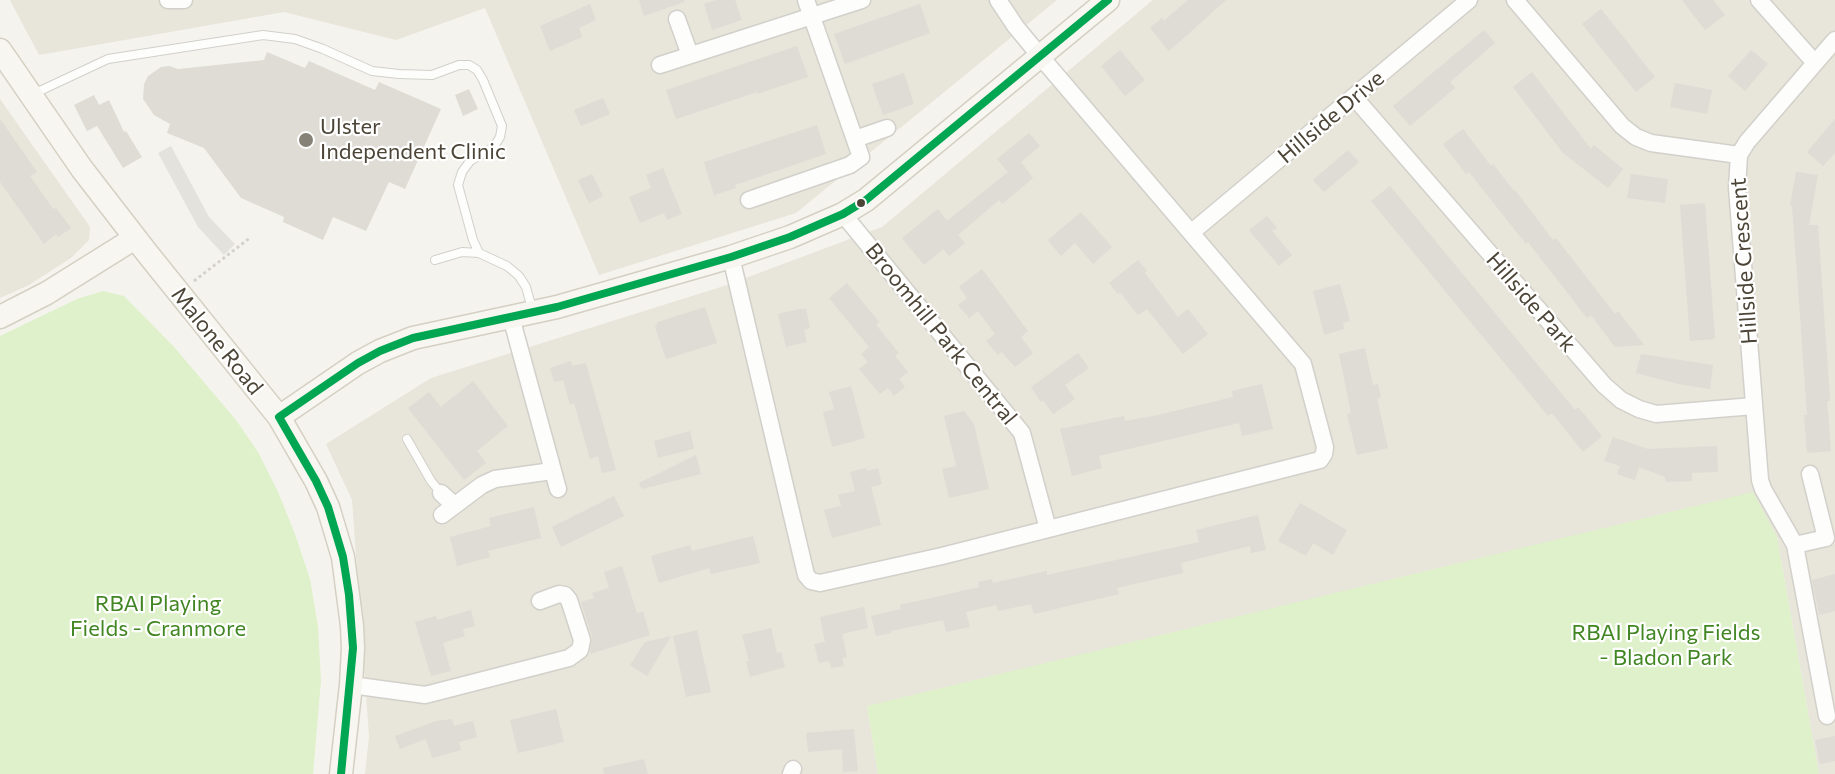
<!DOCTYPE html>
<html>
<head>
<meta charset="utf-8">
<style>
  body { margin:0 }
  canvas { display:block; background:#f4f3ed }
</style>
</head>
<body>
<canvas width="1835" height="774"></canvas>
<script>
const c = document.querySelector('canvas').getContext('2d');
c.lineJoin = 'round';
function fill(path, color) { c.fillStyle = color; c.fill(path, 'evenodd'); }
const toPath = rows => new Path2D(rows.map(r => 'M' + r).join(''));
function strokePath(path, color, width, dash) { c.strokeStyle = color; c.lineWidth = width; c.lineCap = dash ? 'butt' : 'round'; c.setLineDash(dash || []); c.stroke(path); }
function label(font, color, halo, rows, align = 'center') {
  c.font = font + ' Commissioner,sans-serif'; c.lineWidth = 4.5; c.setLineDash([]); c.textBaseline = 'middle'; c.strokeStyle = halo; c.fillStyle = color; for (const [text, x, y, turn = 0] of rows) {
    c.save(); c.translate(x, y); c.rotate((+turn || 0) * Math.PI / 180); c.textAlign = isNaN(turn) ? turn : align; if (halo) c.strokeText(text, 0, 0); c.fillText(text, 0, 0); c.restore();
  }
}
fill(toPath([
  [10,0,1057,0,796,213,599,275,485,8,396,40,284,12,39,55],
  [1153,0,1835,0,1835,774,1819,774,1777,537,867,706,878,774,365,774,369,736,352,500,326,444,431,378,727,285,882,227],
  [0,99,90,227,89,240,71,258,29,285,0,298]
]), '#e8e5da');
fill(toPath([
  [103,291,124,296,175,348,236,420,258,452,278,492,295,534,310,579,318,627,321,681,313,774,0,774,0,336,77,299],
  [1753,492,1777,537,1819,774,878,774,867,706]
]), '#dff1cb');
fill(toPath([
  [171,146,209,217,235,244,224,255,198,227,158,153]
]), '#e3e2dc');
fill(toPath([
  [639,0,684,0,684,2,644,16],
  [716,0,735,0,742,20,712,30,704,4],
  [1188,0,1226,0,1169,51,1150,28,1162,18,1164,21],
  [1682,0,1713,0,1725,15,1705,30],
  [590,4,596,20,579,28,582,37,550,51,540,26],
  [920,4,930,33,845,64,834,34],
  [1601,9,1655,77,1636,92,1582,24],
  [1484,30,1495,43,1450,82,1455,88,1410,126,1393,106],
  [797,46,808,77,757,94,757,92,676,119,666,90],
  [1120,50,1145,80,1125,96,1101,66],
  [1751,50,1768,64,1745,91,1728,76],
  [267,52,305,68,309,61,375,90,379,82,441,109,405,189,389,182,366,231,333,217,323,240,283,222,284,217,241,198,204,148,167,133,170,124,154,115,143,99,144,84,148,76,161,67,169,66,178,69,264,60],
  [1532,72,1591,149,1594,145,1623,169,1608,188,1563,153,1513,87],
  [904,73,914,104,883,115,872,84],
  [1675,83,1712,90,1707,114,1670,107],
  [469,89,478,109,463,116,455,95],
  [94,95,99,105,109,100,124,132,126,131,142,157,123,168,97,126,87,131,74,105],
  [603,98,610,114,581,126,574,110],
  [0,119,37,172,30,176,53,209,56,208,71,228,58,237,56,234,44,244,0,182],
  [1835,119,1835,153,1823,166,1807,152],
  [817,125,826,154,735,185,736,188,714,195,704,162],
  [1463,129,1491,166,1493,164,1514,191,1515,190,1553,240,1556,238,1615,314,1618,311,1644,345,1615,347,1591,315,1587,318,1528,242,1526,244,1469,172,1466,174,1443,144],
  [1029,133,1040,146,1021,162,1033,178,1002,204,999,200,958,235,965,243,949,256,943,249,924,265,902,238,938,209,947,221,1008,172,997,159],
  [1348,150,1359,162,1324,192,1313,180],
  [663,168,682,214,667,220,664,213,640,223,629,197,651,188,646,175],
  [1796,172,1818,175,1809,225,1818,225,1830,401,1827,401,1831,451,1807,453,1804,415,1807,415,1797,273,1792,206,1790,206],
  [592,174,603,196,589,203,578,180],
  [1631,174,1668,179,1665,203,1627,198],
  [1390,186,1575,410,1578,407,1602,436,1583,452,1552,413,1548,416,1371,201],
  [1705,203,1715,339,1690,341,1680,205],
  [1081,212,1112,247,1093,264,1075,243,1061,256,1048,240],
  [1267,216,1277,228,1272,231,1292,255,1279,266,1249,230],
  [1138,260,1147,271,1145,273,1178,317,1188,309,1208,334,1183,354,1147,309,1138,315,1120,292,1118,294,1109,283],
  [982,269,1028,331,1021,337,1033,353,1015,367,1002,352,998,355,986,341,995,334,978,311,969,318,958,305,967,298,959,287],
  [847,283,879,322,876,325,899,353,895,356,908,372,899,379,905,387,894,396,888,388,880,394,859,369,868,362,861,354,869,347,829,298],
  [1340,284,1350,321,1343,323,1344,329,1324,335,1313,291],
  [705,307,717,343,666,359,655,327,658,322],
  [799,309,806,309,810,328,804,330,807,342,786,347,778,314],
  [1365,348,1373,385,1378,384,1381,397,1377,398,1388,448,1357,455,1347,414,1351,413,1339,354],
  [1078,353,1089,368,1065,385,1075,399,1053,414,1043,400,1041,402,1031,387],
  [1641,354,1713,365,1710,389,1678,384,1636,373],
  [571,361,572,366,586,363,616,470,602,473,598,456,590,459,574,403,570,405,563,380,554,382,550,368],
  [473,381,508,426,477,451,486,463,464,480,408,408,429,392,441,407],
  [1262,384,1273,429,1242,436,1239,423,1099,456,1102,468,1072,476,1060,429,1124,416,1125,421,1158,415,1233,397,1232,391],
  [851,386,865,438,832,447,823,412,834,409,829,392],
  [964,411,974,424,989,489,949,498,942,469,956,466,944,416],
  [690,431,694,449,658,458,654,441],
  [1613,437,1648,449,1717,446,1718,472,1692,473,1692,481,1666,482,1665,477,1639,467,1635,480,1617,474,1620,466,1604,461],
  [696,455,701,474,642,489,639,483],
  [866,468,867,471,878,468,882,484,871,487,881,525,832,538,824,510,841,506,838,495,855,491,850,472],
  [614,496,624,516,561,547,552,527],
  [1300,503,1347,530,1333,555,1313,543,1306,556,1278,541],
  [534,507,541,538,488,551,490,557,457,566,450,537,491,526,489,518],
  [1258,515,1266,550,1251,553,1250,546,1181,563,1183,573,1117,588,1119,594,1034,614,1031,604,998,611,996,605,966,612,970,627,946,632,943,620,891,631,891,633,876,636,871,616,901,609,900,605,979,587,978,582,992,579,993,583,1047,571,1047,575,1199,542,1196,530],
  [753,536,760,563,711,574,709,568,659,583,651,556,690,545,692,551],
  [622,566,637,613,643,612,650,635,590,654,592,637,581,602,594,598,592,593,609,588,604,572],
  [1835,574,1835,611,1819,615,1812,580],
  [864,607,868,628,842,634,847,657,842,658,844,666,831,668,829,661,819,663,814,644,825,642,820,617],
  [471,610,475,626,463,629,465,636,443,643,451,671,431,676,415,622,436,616,437,620],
  [771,628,777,653,781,652,785,667,750,677,746,661,749,661,742,635],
  [697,630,711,692,686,697,673,636],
  [671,636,647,676,630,665,645,642],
  [556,709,564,742,518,753,510,720],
  [452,719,454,726,473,721,477,737,459,742,461,750,432,758,426,739,400,749,395,736,436,721],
  [854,729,858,771,843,772,842,749,808,752,806,733],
  [1835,736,1835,761,1820,764,1815,740],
  [644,759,648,774,604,774,603,768]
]), '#dedcd5');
const lane = toPath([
  [31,95,108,59,263,35,295,39,323,49,372,71,399,74,432,75,459,65,469,65,477,70,483,80,502,126,500,137,494,147,470,161,462,172,458,185,473,240,479,253],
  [435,260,462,252,479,253,507,266,519,276,526,287,533,312],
  [407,439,431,481,441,493]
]);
const street = toPath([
  [168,0,184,0],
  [1515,0,1622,126,1636,137,1651,143,1739,155],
  [1759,0,1815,63],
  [677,19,690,55],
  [660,65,862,0],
  [1354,97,1604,385,1621,400,1639,409,1656,414,1754,406],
  [855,139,887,128],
  [749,200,850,165,861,157,806,0],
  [843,214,1022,433,1048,529],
  [1192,232,1469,0],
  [731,257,806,575,811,581,820,583,942,556,1320,460,1324,454,1325,447,1303,364,1040,56,1016,27,998,0],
  [511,317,558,489],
  [441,493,454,505],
  [442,515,482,485,495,479,552,471],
  [1795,545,1826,538,1810,474],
  [351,685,425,695,569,658,580,650,582,640,569,600,565,595,559,594,540,601],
  [1827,716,1795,545,1763,489,1760,480,1737,188,1739,155,1747,142,1835,40],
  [791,774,793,769]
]);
const secondary = toPath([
  [0,50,82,169,147,253,279,417,316,481,328,507,343,557,352,626,353,648,351,685,341,774],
  [0,317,47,293,135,238],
  [279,417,358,363,380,351,413,338,557,307,620,289,731,257,790,237,843,214,866,200,1108,0]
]);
strokePath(lane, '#d2d0ca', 10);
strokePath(street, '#d2d0ca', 19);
strokePath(secondary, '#d4d0c3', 25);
strokePath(toPath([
  [194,281,251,237]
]), '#d4d2cb', 3, [3, 3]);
strokePath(lane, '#fdfdfc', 8);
strokePath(street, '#fdfdfc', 16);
strokePath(secondary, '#f7f6f1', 22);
strokePath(toPath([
  [341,774,353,648,349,595,343,557,328,507,316,481,279,417,358,363,380,351,413,338,557,307,731,257,790,237,843,214,866,200,1108,0]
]), '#00a651', 8);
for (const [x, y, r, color] of [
  [306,140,8,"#878277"],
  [861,203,5,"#4c4537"]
]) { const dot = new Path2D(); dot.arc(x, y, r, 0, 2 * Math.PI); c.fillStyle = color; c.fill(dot); strokePath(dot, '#fff', 2); }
label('22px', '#4c4537', '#fff', [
  ["Hillside Drive",1331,117,-40],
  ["Hillside Crescent",1744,261,-94],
  ["Hillside Park",1531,302,49],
  ["Broomhill Park Central",941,334,51],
  ["Malone Road",217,341,51]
]);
label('22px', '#4c4537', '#fff', [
  ["Ulster",320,127],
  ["Independent Clinic",320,152]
], 'left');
label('22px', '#418622', '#fff', [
  ["RBAI Playing",158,604],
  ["Fields - Cranmore",158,629],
  ["RBAI Playing Fields",1666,633],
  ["- Bladon Park",1666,658]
]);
</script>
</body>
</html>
